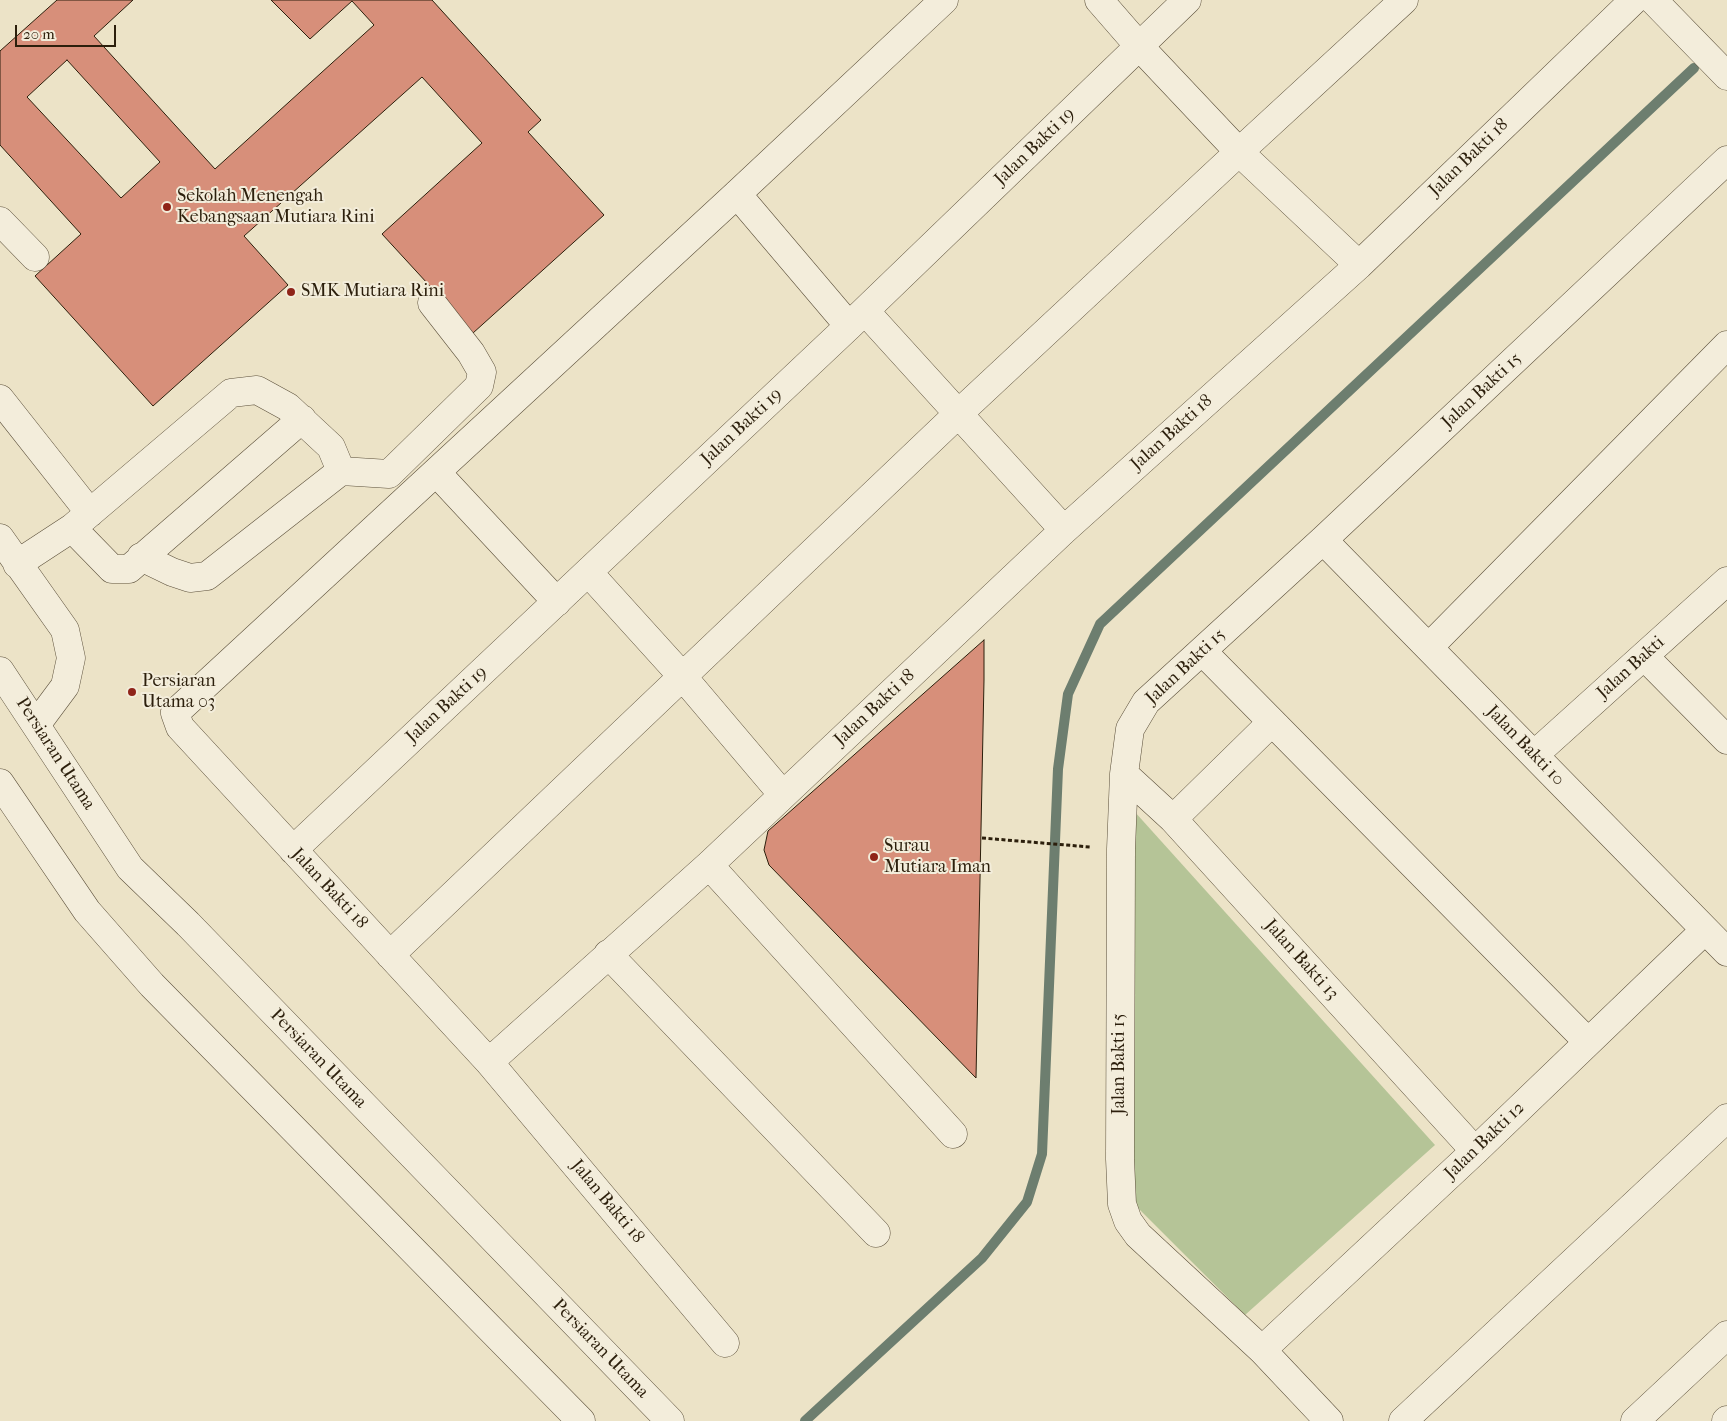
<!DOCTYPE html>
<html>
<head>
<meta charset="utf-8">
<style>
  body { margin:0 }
  #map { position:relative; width:1727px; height:1421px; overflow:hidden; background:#ece3c7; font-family:"IM FELL French Canon",serif }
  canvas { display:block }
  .scale { position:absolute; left:15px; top:25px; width:101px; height:22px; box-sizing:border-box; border:2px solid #2c1f0c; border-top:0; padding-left:6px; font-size:15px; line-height:18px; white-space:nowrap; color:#2c1f0c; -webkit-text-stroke:4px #f3eddb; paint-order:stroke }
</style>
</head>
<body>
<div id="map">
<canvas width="1727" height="1421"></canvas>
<div class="scale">20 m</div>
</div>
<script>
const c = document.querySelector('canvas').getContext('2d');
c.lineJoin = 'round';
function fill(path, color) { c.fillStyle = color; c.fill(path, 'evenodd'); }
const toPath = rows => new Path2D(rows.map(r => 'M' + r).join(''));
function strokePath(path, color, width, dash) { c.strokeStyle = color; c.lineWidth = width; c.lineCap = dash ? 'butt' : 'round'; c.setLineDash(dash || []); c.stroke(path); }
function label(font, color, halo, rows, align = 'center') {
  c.font = font + ' "IM FELL French Canon",serif'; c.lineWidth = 4; c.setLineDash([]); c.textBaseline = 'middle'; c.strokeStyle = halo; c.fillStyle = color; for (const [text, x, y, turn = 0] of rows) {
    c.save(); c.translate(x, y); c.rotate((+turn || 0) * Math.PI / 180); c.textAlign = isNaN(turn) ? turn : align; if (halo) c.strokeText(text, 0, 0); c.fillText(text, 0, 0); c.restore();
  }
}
fill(toPath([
  [1125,801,1435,1145,1245,1315,1131,1201]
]), '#b5c497');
strokePath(toPath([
  [805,1421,982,1258,1027,1202,1042,1154,1058,769,1068,694,1100,624,1694,68]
]), '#6d7e6f', 10);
const building = toPath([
  [57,0,133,0,94,36,215,169,374,25,352,1,310,39,271,0,432,0,541,120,528,132,604,215,473,333,382,234,482,143,422,77,244,236,288,285,153,406,35,276,81,234,0,145,0,51,57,0],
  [67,60,160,162,121,198,27,97,67,60],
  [984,640,984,680,976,1078,769,865,764,850,768,831,984,640]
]);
fill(building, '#d78f7a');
strokePath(building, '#2c1f0c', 1);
const minor = toPath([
  [1099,0,1139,46,1239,152,1359,265],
  [1653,0,1727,76],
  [737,194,849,326],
  [0,221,35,257],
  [865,311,1064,530],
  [0,399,90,513],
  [341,471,389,474,479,386,482,372,471,353,432,303],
  [436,472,557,602],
  [72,528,112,569,129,569,302,419],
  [0,538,65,630,71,658,65,686,36,725],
  [1323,540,1727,952],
  [17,564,72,528,231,393,257,390,288,407,331,447,341,471,207,576,190,578,172,572,141,557],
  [588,572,683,677,783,795],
  [1429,647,1727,345],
  [1202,651,1588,1042],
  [1644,656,1727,740],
  [0,671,130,868,188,924,670,1421],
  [1534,755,1727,581],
  [1124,774,1173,819,1475,1151],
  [0,783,87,911,152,985,581,1421],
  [1173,819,1272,722],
  [293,850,849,326,1187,0],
  [709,865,953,1134],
  [608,954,876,1233],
  [390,955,958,414,1239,152,1404,0],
  [489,1062,709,865,1064,530,1359,265,1634,0],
  [725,1343,489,1062,180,727,175,713,737,194,944,0],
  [1262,1350,1475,1151,1705,930],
  [1329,1421,1262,1350,1138,1235,1128,1221,1122,1204,1120,1159,1121,849,1124,774,1130,729,1146,702,1323,540,1727,160],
  [1403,1421,1727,1118],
  [1635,1421,1727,1335],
  [1726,1421,1727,1420]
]);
strokePath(minor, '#5c503b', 29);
strokePath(toPath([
  [982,838,1090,847]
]), '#2c1f0c', 3, [4, 2.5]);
strokePath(minor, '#f3eddb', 28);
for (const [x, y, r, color] of [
  [167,207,5,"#8f2418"],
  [291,292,5,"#8f2418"],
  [132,692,5,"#8f2418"],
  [874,857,5,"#8f2418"]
]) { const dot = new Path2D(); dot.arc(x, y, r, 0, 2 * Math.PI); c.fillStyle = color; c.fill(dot); strokePath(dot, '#f3eddb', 2); }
label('18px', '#2c1f0c', '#f3eddb', [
  ["Jalan Bakti 19",1035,147,-44],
  ["Jalan Bakti 18",1469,158,-44],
  ["Jalan Bakti 15",1482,391,-43],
  ["Jalan Bakti 19",742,427,-43],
  ["Jalan Bakti 18",1172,433,-42],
  ["Jalan Bakti 15",1186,667,-43],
  ["Jalan Bakti",1631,668,-42],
  ["Jalan Bakti 19",447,705,-43],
  ["Jalan Bakti 18",875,708,-43],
  ["Jalan Bakti 10",1525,746,46],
  ["Persiaran Utama",55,754,57],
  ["Jalan Bakti 18",329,889,47],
  ["Jalan Bakti 13",1301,960,48],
  ["Persiaran Utama",318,1059,46],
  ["Jalan Bakti 15",1120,1064,-90],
  ["Jalan Bakti 12",1485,1141,-44],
  ["Jalan Bakti 18",607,1202,50],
  ["Persiaran Utama",600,1349,46]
]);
label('18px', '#2c1f0c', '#f3eddb', [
  ["Sekolah Menengah",177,197],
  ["Kebangsaan Mutiara Rini",177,218],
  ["SMK Mutiara Rini",301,292],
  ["Persiaran",142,682],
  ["Utama 03",142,703],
  ["Surau",884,847],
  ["Mutiara Iman",884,868]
], 'left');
</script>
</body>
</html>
